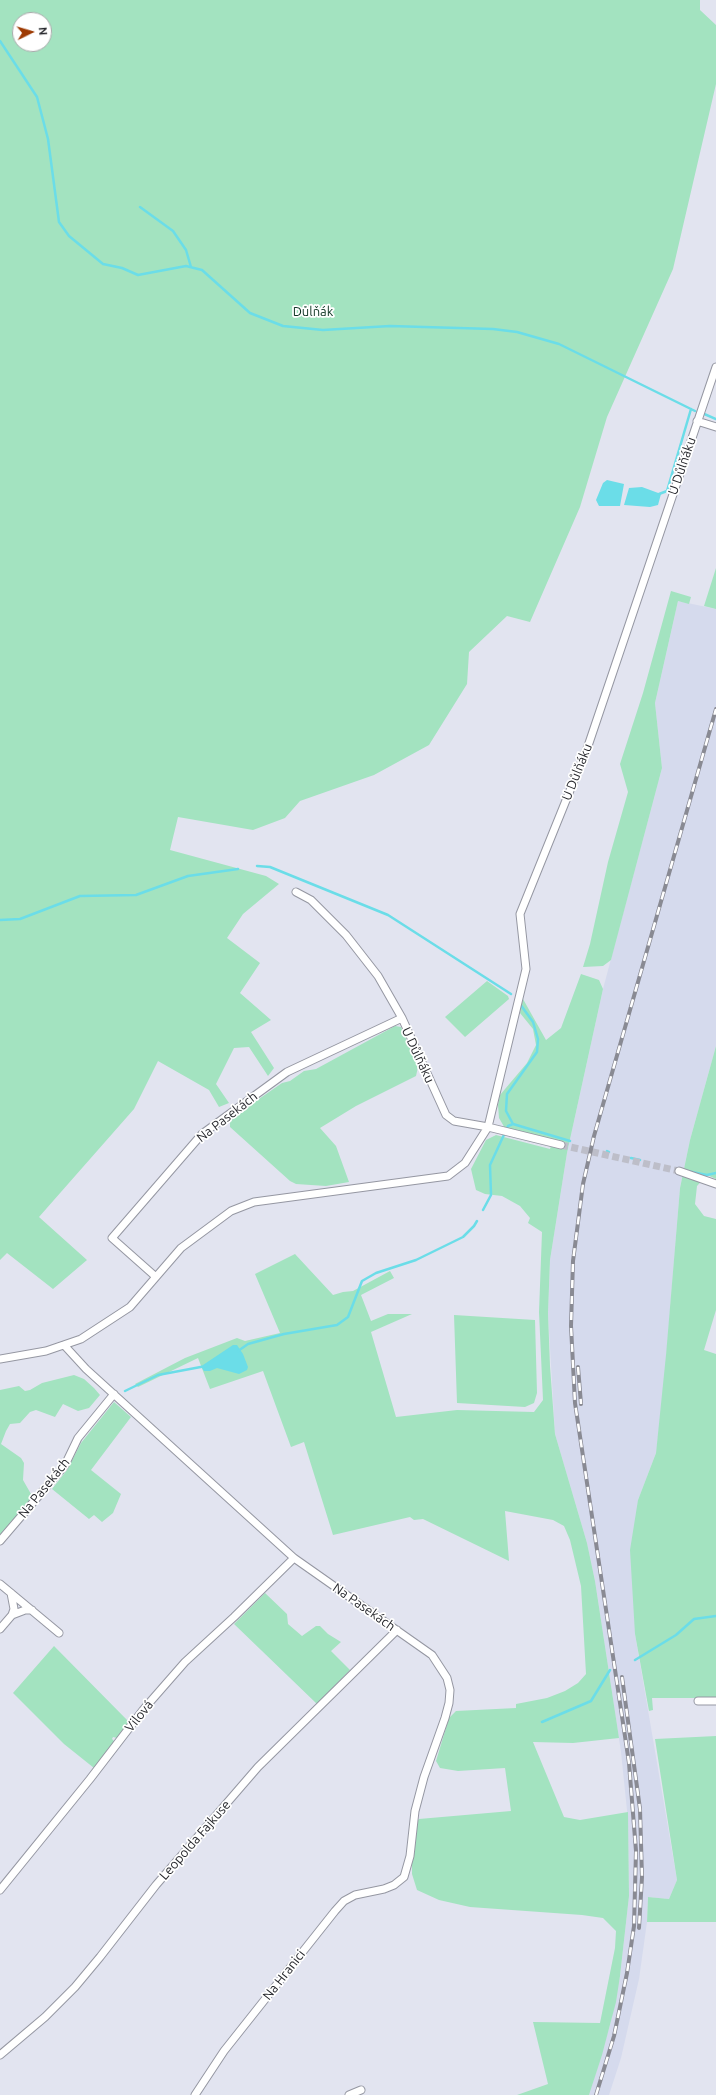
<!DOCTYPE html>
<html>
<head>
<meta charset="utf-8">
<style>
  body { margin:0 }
  #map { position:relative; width:716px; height:2095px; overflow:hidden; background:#e2e4f0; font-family:Ubuntu,sans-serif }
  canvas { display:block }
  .north { position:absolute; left:12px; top:12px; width:40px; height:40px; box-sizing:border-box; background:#fff; border:1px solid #a9a9ab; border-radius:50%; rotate:85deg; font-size:11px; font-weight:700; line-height:16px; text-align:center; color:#27282d }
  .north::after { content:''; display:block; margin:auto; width:14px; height:18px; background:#9e3b04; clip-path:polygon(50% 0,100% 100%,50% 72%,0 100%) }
</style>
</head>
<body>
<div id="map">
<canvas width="716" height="2095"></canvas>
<div class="north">N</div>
</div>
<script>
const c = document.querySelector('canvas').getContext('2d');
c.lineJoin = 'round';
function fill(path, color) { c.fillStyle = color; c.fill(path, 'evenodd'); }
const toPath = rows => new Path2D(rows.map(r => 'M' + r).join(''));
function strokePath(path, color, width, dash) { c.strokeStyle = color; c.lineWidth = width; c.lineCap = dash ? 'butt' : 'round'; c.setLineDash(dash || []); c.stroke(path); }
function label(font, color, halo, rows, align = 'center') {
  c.font = font + ' Ubuntu,sans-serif'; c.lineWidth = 3.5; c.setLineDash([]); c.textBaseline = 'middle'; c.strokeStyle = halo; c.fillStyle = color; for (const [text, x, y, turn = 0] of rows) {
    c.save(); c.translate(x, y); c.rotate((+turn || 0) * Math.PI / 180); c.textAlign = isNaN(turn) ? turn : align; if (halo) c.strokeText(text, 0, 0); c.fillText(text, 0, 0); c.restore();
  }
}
fill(toPath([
  [678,601,716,609,716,1046,690,1140,680,1188,663,1397,656,1453,638,1500,635,1634,677,1880,669,1899,648,1897,647,1922,639,1979,621,2058,609,2095,589,2095,610,2025,620,1976,629,1896,628,1820,621,1752,595,1581,587,1543,555,1434,548,1313,550,1260,567,1153,603,989,662,768,655,703]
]), '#d5daed');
fill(toPath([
  [0,0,700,0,700,10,716,25,716,84,673,269,607,417,580,507,530,622,507,616,469,652,467,684,429,745,374,775,300,801,285,818,253,830,178,817,170,850,266,876,279,884,243,914,227,938,260,963,240,993,271,1020,251,1032,274,1068,268,1076,249,1047,234,1048,216,1084,229,1103,219,1107,209,1090,158,1061,134,1109,39,1217,87,1260,53,1289,7,1253,0,1260],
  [20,20,44,20,44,44,20,44],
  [716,568,716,609,704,606],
  [671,591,691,597,689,604,678,601,655,703,662,768,611,960,603,966,583,967,590,944,608,862,628,792,620,764,643,693],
  [581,974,599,980,603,989,567,1153,550,1260,548,1313,550,1366,555,1434,587,1543,595,1581,619,1738,573,1743,533,1742,564,1817,580,1820,628,1812,629,1896,620,1976,616,2002,602,2055,589,2095,517,2095,548,2084,533,2022,600,2023,615,1948,616,1931,603,1918,582,1915,470,1907,439,1900,417,1890,412,1874,412,1863,416,1824,419,1819,511,1811,505,1768,458,1771,440,1768,436,1761,449,1718,456,1711,516,1708,516,1704,547,1698,565,1691,578,1683,586,1674,581,1586,570,1540,564,1526,553,1520,505,1511,509,1561,423,1519,414,1520,410,1517,333,1535,304,1442,291,1447,263,1371,210,1389,198,1358,138,1387,135,1384,185,1358,237,1338,245,1341,280,1333,255,1274,295,1254,333,1295,343,1292,353,1291,390,1271,394,1278,361,1295,371,1321,388,1314,412,1314,371,1332,396,1417,457,1410,534,1412,543,1400,539,1312,542,1232,528,1223,530,1218,520,1206,502,1196,485,1194,476,1190,471,1169,486,1140,496,1135,550,1149,553,1139,506,1130,499,1118,498,1105,500,1095,527,1063,536,1045,533,1029,520,1013,523,999,546,1040,561,1028],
  [487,981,508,996,509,999,465,1037,445,1017],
  [395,1026,401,1027,418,1067,416,1076,356,1106,320,1128,336,1146,349,1182,326,1186,296,1184,290,1181,230,1127,230,1119,282,1083,290,1081,304,1071,316,1069],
  [716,1046,716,1179,707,1175,697,1186,695,1204,704,1216,716,1219,716,1310,704,1350,716,1354,716,1698,652,1698,653,1710,649,1711,635,1634,630,1550,638,1500,656,1453,666,1355,680,1188,690,1140],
  [454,1315,535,1320,537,1393,534,1403,525,1407,457,1403],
  [74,1375,84,1379,94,1388,100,1395,89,1408,78,1411,63,1404,55,1417,36,1410,30,1412,20,1423,10,1424,6,1431,1,1444,21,1458,24,1463,23,1480,31,1494,31,1499,0,1535,0,1390,19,1386,25,1391,30,1390,42,1383],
  [114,1402,131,1417,91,1470,121,1494,113,1513,102,1522,94,1515,89,1519,52,1489,67,1470,81,1443],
  [265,1593,287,1614,288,1624,302,1636,316,1626,320,1626,328,1634,341,1642,331,1651,350,1670,317,1704,234,1624],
  [54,1646,130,1723,117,1738,113,1737,112,1739,115,1742,94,1768,64,1744,13,1693],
  [716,1736,716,1922,647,1922,648,1897,669,1899,677,1880,655,1739]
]), '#a3e3c0');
fill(toPath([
  [607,480,624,484,620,506,599,506,596,500,603,483],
  [642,487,661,494,658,505,650,507,624,505,629,488],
  [233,1345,237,1345,243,1354,248,1367,247,1370,239,1374,217,1368,210,1371,204,1371,202,1368,203,1365]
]), '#6bdde8');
strokePath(toPath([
  [0,41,37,97,48,139,59,222,69,236,103,264,122,268,138,275,186,266,202,270,250,313,283,326,323,330,390,326,493,329,517,332,559,344,695,411],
  [140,207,173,231,186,250,191,267],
  [702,413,716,419],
  [659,494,667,491,691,409],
  [257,866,270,867,388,915,511,994],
  [0,920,20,919,80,896,136,895,188,876,238,869],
  [520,1004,533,1022,538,1039,537,1052,507,1094,506,1111,513,1124,570,1141],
  [607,1151,609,1152],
  [631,1158,640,1160],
  [687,1171,707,1175,716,1173],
  [483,1210,491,1195,490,1165,508,1126,513,1124],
  [238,1351,248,1344,284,1334,337,1325,348,1317,362,1281,376,1273,416,1260,463,1237,474,1226,477,1221],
  [125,1391,158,1375,206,1366],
  [635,1660,676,1635,694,1619,716,1616],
  [542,1722,591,1701,610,1670]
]), '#6bdde8', 2.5);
strokePath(toPath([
  [561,1145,679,1171]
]), '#bdbec9', 7, [7, 3.5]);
const street = toPath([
  [697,421,716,427],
  [296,892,311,900,346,935,378,976,402,1018,446,1115,454,1121,488,1127,561,1145],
  [679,1171,716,1184],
  [156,1277,112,1238,202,1134,287,1072,402,1018],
  [64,1345,86,1369,294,1558,432,1655,447,1678,450,1690,449,1703,445,1718,424,1777,415,1811,410,1856,404,1877,394,1885,384,1889,355,1895,344,1901,335,1911,224,2051,195,2095],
  [0,1359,46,1351,81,1339,130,1307,181,1248,231,1211,254,1202,448,1176,465,1163,488,1127,526,969,520,914,588,746,716,367],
  [0,1541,65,1465,78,1438,114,1394],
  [0,1584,59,1633],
  [12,1615,25,1610,32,1610],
  [0,1629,12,1615,14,1609,11,1593],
  [698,1701,716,1701],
  [0,1890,90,1779,143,1710,185,1662,234,1617,294,1558],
  [0,2055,45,2017,75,1987,100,1957,156,1885,258,1767,397,1630],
  [349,2095,361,2090]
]);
strokePath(street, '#9597a2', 9);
strokePath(street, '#fff', 7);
const rail = toPath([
  [578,1367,581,1404],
  [622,1677,640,1809,642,1877,639,1928],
  [596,2095,614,2036,627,1973,634,1926,636,1851,629,1763,575,1403,571,1326,573,1261,583,1184,594,1136,716,709]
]);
strokePath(rail, '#898a93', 4);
strokePath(rail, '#fff', 2.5, [8]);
label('13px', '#0e3423', '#fff', [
  ["Důlňák",313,312]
]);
label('13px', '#27282d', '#fff', [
  ["U Důlňáku",682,466,-71],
  ["U Důlňáku",577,772,-68],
  ["U Důlňáku",418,1055,65],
  ["Na Pasekách",227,1117,-38],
  ["Na Pasekách",44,1488,-51],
  ["Na Pasekách",364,1607,35],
  ["Vilová",139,1716,-51],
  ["Leopolda Fajkuse",195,1840,-49],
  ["Na Hranici",284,1975,-52]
]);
</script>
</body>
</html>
